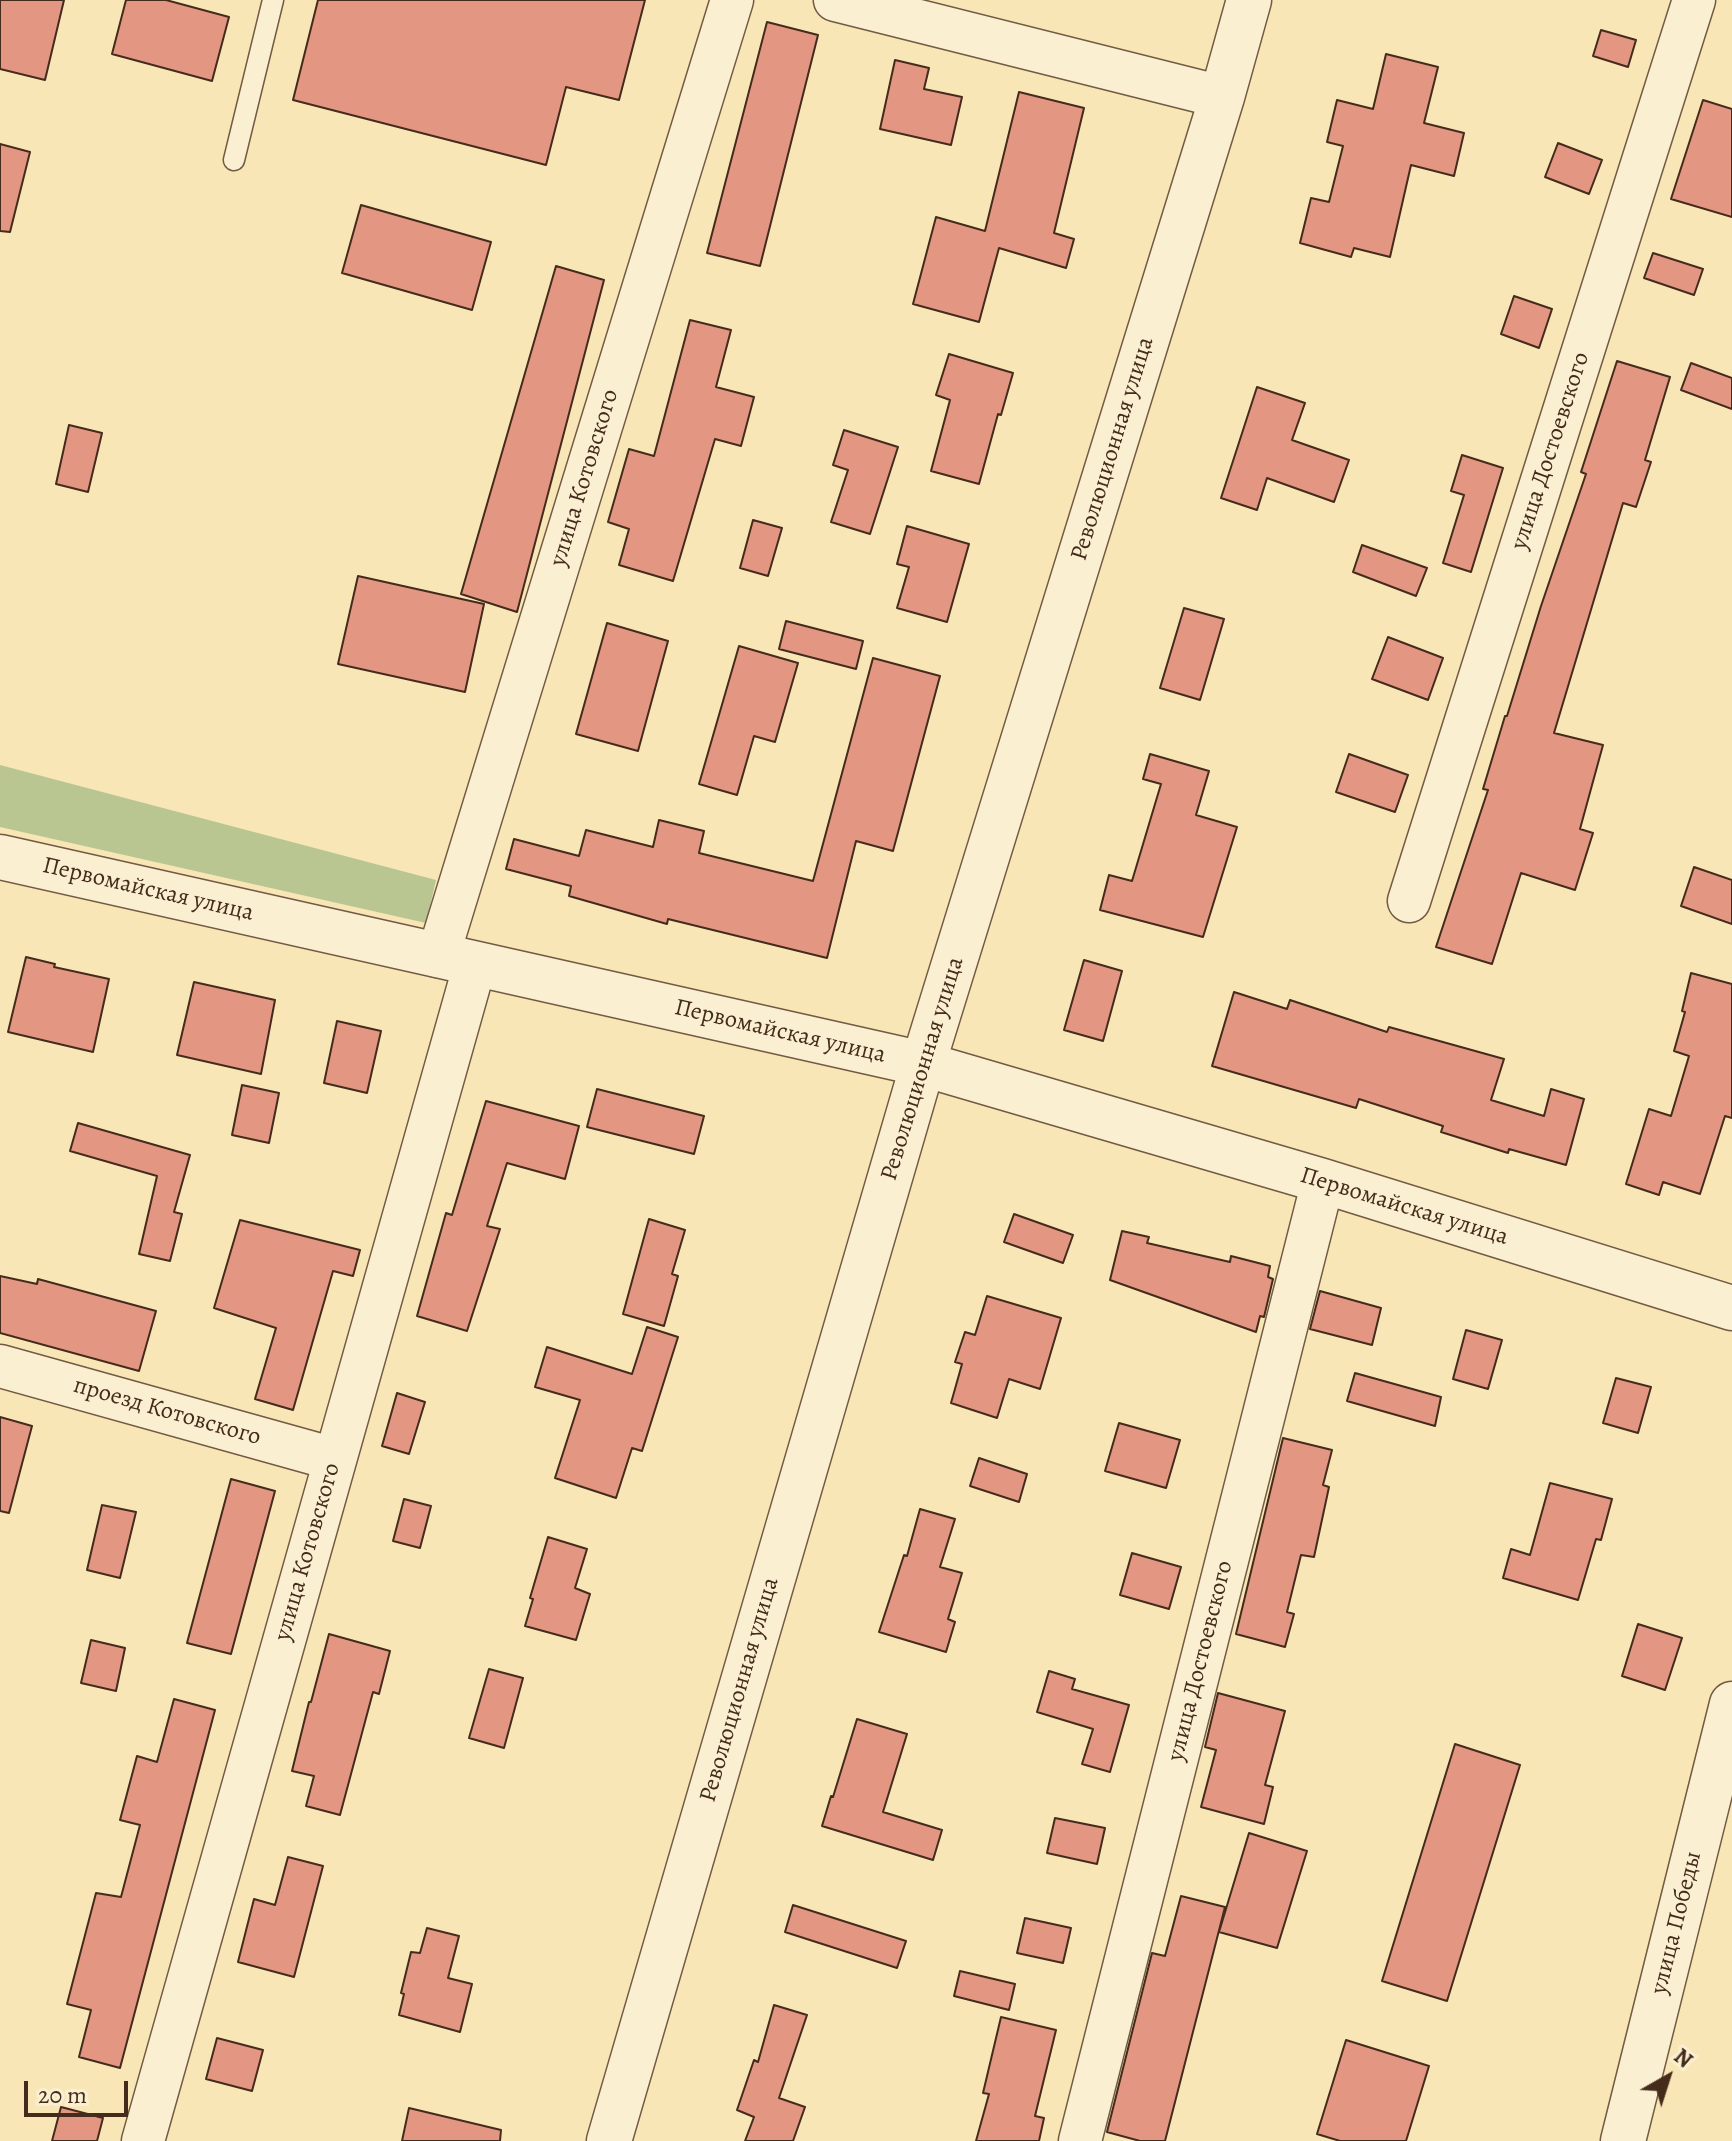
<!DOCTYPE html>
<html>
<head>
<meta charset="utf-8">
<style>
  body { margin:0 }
  #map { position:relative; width:1732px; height:2141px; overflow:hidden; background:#f8e6b7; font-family:Alegreya,serif }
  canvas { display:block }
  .north { position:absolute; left:1628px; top:2037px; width:80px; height:80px; -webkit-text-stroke:6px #faefd0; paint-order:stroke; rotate:39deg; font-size:22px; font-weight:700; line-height:32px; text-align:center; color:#452b1c }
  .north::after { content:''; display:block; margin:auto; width:28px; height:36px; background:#452b1c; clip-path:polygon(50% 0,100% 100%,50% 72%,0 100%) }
  .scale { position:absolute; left:24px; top:2081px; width:104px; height:36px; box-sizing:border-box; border:4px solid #452b1c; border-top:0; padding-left:10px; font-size:24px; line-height:28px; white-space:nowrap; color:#452b1c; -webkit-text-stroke:6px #faefd0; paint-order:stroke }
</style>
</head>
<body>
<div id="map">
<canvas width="1732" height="2141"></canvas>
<div class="north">N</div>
<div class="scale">20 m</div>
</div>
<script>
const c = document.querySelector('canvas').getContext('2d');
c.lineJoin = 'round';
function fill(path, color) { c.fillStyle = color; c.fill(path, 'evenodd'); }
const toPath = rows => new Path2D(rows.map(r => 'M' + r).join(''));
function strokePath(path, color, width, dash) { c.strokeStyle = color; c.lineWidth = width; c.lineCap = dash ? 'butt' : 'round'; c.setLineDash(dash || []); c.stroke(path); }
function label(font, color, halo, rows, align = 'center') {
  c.font = font + ' Alegreya,serif'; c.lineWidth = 8; c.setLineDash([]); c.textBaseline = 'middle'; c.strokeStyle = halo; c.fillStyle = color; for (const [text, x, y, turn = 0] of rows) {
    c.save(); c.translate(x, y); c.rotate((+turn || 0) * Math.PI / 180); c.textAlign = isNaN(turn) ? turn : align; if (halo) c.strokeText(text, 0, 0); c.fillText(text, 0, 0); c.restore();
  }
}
fill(toPath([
  [0,765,436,880,426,923,0,827]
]), '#b9c691');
const building = toPath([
  [0,0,64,0,45,80,0,69,0,0],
  [126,0,166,0,229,17,212,81,112,54,126,0],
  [318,0,645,0,619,100,566,87,546,165,293,100,318,0],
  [767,22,818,35,760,266,707,253,767,22],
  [1601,30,1636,40,1628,67,1593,56,1601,30],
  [1386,54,1438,67,1424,123,1464,133,1454,176,1411,165,1390,257,1354,248,1351,257,1300,243,1311,198,1329,202,1343,146,1327,142,1337,100,1373,109,1386,54],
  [895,60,929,68,924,89,962,97,951,145,880,129,895,60],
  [1019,92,1084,108,1054,233,1074,239,1066,268,999,248,979,322,913,304,936,217,985,231,1019,92],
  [1703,100,1732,109,1732,217,1671,199,1703,100],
  [1558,143,1602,160,1589,194,1545,177,1558,143],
  [0,144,30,152,10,232,0,231,0,144],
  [361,205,491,242,472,310,342,273,361,205],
  [1653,253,1703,269,1694,295,1644,278,1653,253],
  [556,266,604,280,517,612,461,594,556,266],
  [1514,296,1552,309,1539,348,1501,334,1514,296],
  [690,320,731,330,716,387,754,397,741,446,715,439,673,581,619,565,629,529,608,522,629,449,654,456,690,320],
  [949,354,1013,373,1001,415,998,414,979,484,931,471,950,400,936,395,949,354],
  [1617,361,1670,377,1645,460,1651,462,1636,507,1623,503,1554,733,1603,745,1580,829,1593,833,1575,890,1521,873,1492,964,1436,947,1488,790,1483,789,1505,716,1507,716,1541,606,1586,474,1581,472,1617,361],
  [1691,363,1732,378,1732,409,1681,390,1691,363],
  [1257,387,1305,403,1292,440,1349,460,1334,502,1267,478,1257,510,1221,498,1257,387],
  [69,425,102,433,88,492,56,484,69,425],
  [844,430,898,447,870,534,831,522,848,470,833,465,844,430],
  [1462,455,1503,468,1471,572,1443,563,1464,495,1451,491,1462,455],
  [753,520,782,528,768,576,740,568,753,520],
  [907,526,969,544,947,622,897,608,909,567,897,564,907,526],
  [1362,545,1427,568,1416,596,1353,572,1362,545],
  [358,576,484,604,465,692,338,664,358,576],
  [1184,608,1224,619,1200,700,1160,688,1184,608],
  [786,621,863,641,856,669,779,649,786,621],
  [607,623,668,641,638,751,576,734,607,623],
  [1388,637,1443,658,1428,700,1372,679,1388,637],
  [739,646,798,663,775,742,754,736,737,795,699,784,739,646],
  [873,658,940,676,893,851,856,841,827,958,668,919,667,924,569,896,571,886,506,869,514,839,579,856,586,830,653,847,659,820,704,831,699,853,813,881,873,658],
  [1150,754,1209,771,1196,815,1237,827,1203,937,1100,910,1109,875,1132,881,1161,784,1143,779,1150,754],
  [1349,754,1408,775,1395,812,1336,792,1349,754],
  [1694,867,1732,880,1732,924,1681,906,1694,867],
  [26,957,55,964,54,967,109,979,93,1052,8,1032,26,957],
  [1084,960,1122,971,1103,1041,1064,1030,1084,960],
  [1691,973,1732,984,1732,1118,1725,1116,1700,1194,1663,1182,1659,1195,1626,1184,1649,1109,1671,1116,1689,1056,1674,1051,1685,1012,1682,1011,1691,973],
  [194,982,275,1000,261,1074,177,1055,194,982],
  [1234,992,1287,1009,1290,1000,1387,1032,1389,1027,1504,1059,1491,1100,1544,1116,1551,1089,1584,1099,1566,1165,1509,1149,1508,1153,1441,1132,1443,1126,1359,1099,1356,1108,1212,1066,1234,992],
  [337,1021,381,1031,367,1093,324,1083,337,1021],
  [242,1085,279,1093,269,1143,232,1135,242,1085],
  [597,1089,704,1116,694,1154,587,1127,597,1089],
  [486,1101,579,1126,565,1179,507,1163,487,1226,500,1229,467,1331,417,1316,446,1213,452,1215,486,1101],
  [78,1123,190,1155,174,1212,182,1214,170,1261,139,1254,157,1176,70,1151,78,1123],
  [1014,1214,1073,1235,1063,1263,1004,1242,1014,1214],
  [649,1219,685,1230,672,1274,678,1276,664,1326,623,1314,649,1219],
  [240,1220,360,1250,353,1276,333,1271,293,1410,255,1399,276,1328,214,1308,240,1220],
  [1122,1231,1149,1237,1147,1243,1230,1262,1231,1256,1270,1266,1268,1277,1273,1279,1264,1317,1260,1316,1256,1332,1110,1280,1122,1231],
  [0,1276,37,1284,38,1279,156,1311,139,1371,0,1333,0,1276],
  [1320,1291,1381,1308,1372,1345,1310,1329,1320,1291],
  [987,1296,1061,1318,1040,1389,1009,1379,997,1418,951,1403,962,1364,955,1362,965,1332,975,1335,987,1296],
  [647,1327,678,1337,642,1451,632,1448,616,1498,555,1478,580,1400,535,1387,547,1347,632,1374,647,1327],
  [1466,1330,1502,1340,1488,1389,1453,1379,1466,1330],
  [1355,1373,1441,1397,1435,1426,1347,1401,1355,1373],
  [1616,1378,1651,1387,1638,1433,1603,1423,1616,1378],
  [397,1393,425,1402,409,1454,382,1446,397,1393],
  [0,1417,32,1426,9,1513,0,1511,0,1417],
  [1119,1423,1180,1440,1166,1488,1105,1471,1119,1423],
  [1283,1438,1332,1450,1323,1485,1329,1487,1314,1557,1301,1555,1287,1612,1294,1614,1285,1647,1236,1634,1283,1438],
  [979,1458,1027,1474,1019,1502,970,1486,979,1458],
  [231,1479,275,1491,231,1654,187,1643,231,1479],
  [1550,1483,1612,1499,1601,1540,1596,1539,1578,1600,1503,1578,1511,1549,1530,1555,1550,1483],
  [404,1499,431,1506,420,1548,393,1541,404,1499],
  [102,1505,136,1512,120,1578,87,1570,102,1505],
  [920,1509,955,1519,940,1567,962,1573,948,1619,955,1622,946,1652,879,1632,904,1555,907,1556,920,1509],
  [548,1537,587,1549,575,1588,590,1594,576,1640,525,1626,533,1599,530,1598,548,1537],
  [1132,1553,1181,1567,1169,1609,1120,1595,1132,1553],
  [1638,1624,1682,1638,1665,1690,1622,1676,1638,1624],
  [329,1634,390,1651,379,1694,373,1692,340,1815,306,1806,314,1776,292,1771,309,1702,311,1702,329,1634],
  [91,1640,125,1648,116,1691,81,1683,91,1640],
  [489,1669,523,1678,504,1748,469,1738,489,1669],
  [1049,1671,1075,1679,1072,1689,1129,1705,1110,1772,1082,1764,1093,1729,1037,1712,1049,1671],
  [1218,1693,1285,1711,1265,1785,1273,1787,1264,1824,1201,1807,1216,1750,1205,1747,1218,1693],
  [174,1699,215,1710,120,2068,79,2057,91,2010,67,2004,96,1893,121,1897,140,1825,120,1820,137,1756,157,1762,174,1699],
  [857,1719,907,1734,883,1812,942,1830,933,1860,822,1826,831,1796,833,1797,857,1719],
  [1455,1744,1520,1765,1447,2001,1382,1981,1455,1744],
  [1055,1818,1105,1828,1097,1864,1047,1853,1055,1818],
  [1249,1833,1307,1851,1277,1948,1219,1932,1249,1833],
  [288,1857,323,1866,294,1977,238,1962,254,1899,275,1905,288,1857],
  [1181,1896,1225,1907,1165,2141,1140,2141,1107,2132,1152,1953,1165,1956,1181,1896],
  [793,1905,906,1941,897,1968,785,1932,793,1905],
  [1025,1918,1071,1928,1063,1963,1017,1953,1025,1918],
  [427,1928,459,1936,448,1978,472,1984,460,2032,399,2015,404,1994,401,1993,411,1952,420,1953,427,1928],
  [960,1971,1015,1984,1009,2010,954,1996,960,1971],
  [774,2005,807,2015,779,2098,805,2107,793,2141,745,2141,754,2117,737,2110,754,2060,758,2062,774,2005],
  [1001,2017,1056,2030,1035,2116,1044,2118,1039,2141,976,2141,989,2094,983,2093,1001,2017],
  [217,2038,263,2050,252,2091,206,2079,217,2038],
  [1346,2040,1429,2066,1406,2141,1340,2141,1317,2134,1346,2040],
  [61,2107,103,2118,97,2141,52,2141,61,2107],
  [409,2108,501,2130,500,2141,402,2141,409,2108]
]);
fill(building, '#e39783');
strokePath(building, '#452b1c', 2);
const service = toPath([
  [234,160,273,0]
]);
const minor = toPath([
  [835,0,1222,97],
  [1409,901,1694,0],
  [438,956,732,0],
  [0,1366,334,1459],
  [143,2141,475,964],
  [1080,2141,1323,1181]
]);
const tertiary = toPath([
  [0,857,923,1064,1323,1181,1732,1308],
  [609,2141,923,1064,1222,97,1249,0],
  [1623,2141,1732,1704]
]);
strokePath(service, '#725a43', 23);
strokePath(minor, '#725a43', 45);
strokePath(tertiary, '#725a43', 47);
strokePath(service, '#faefd0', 20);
strokePath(minor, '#faefd0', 42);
strokePath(tertiary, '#faefd0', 44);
label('24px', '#452b1c', '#faefd0', [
  ["Революционная улица",1113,449,-73],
  ["улица Достоевского",1551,451,-72],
  ["улица Котовского",585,478,-73],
  ["Первомайская улица",148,890,13],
  ["Первомайская улица",780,1032,13],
  ["Революционная улица",923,1069,-73],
  ["Первомайская улица",1404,1207,17],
  ["проезд Котовского",167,1412,16],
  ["улица Котовского",308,1552,-74],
  ["улица Достоевского",1201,1661,-76],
  ["Революционная улица",740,1690,-74],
  ["улица Победы",1677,1923,-76]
]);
</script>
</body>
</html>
